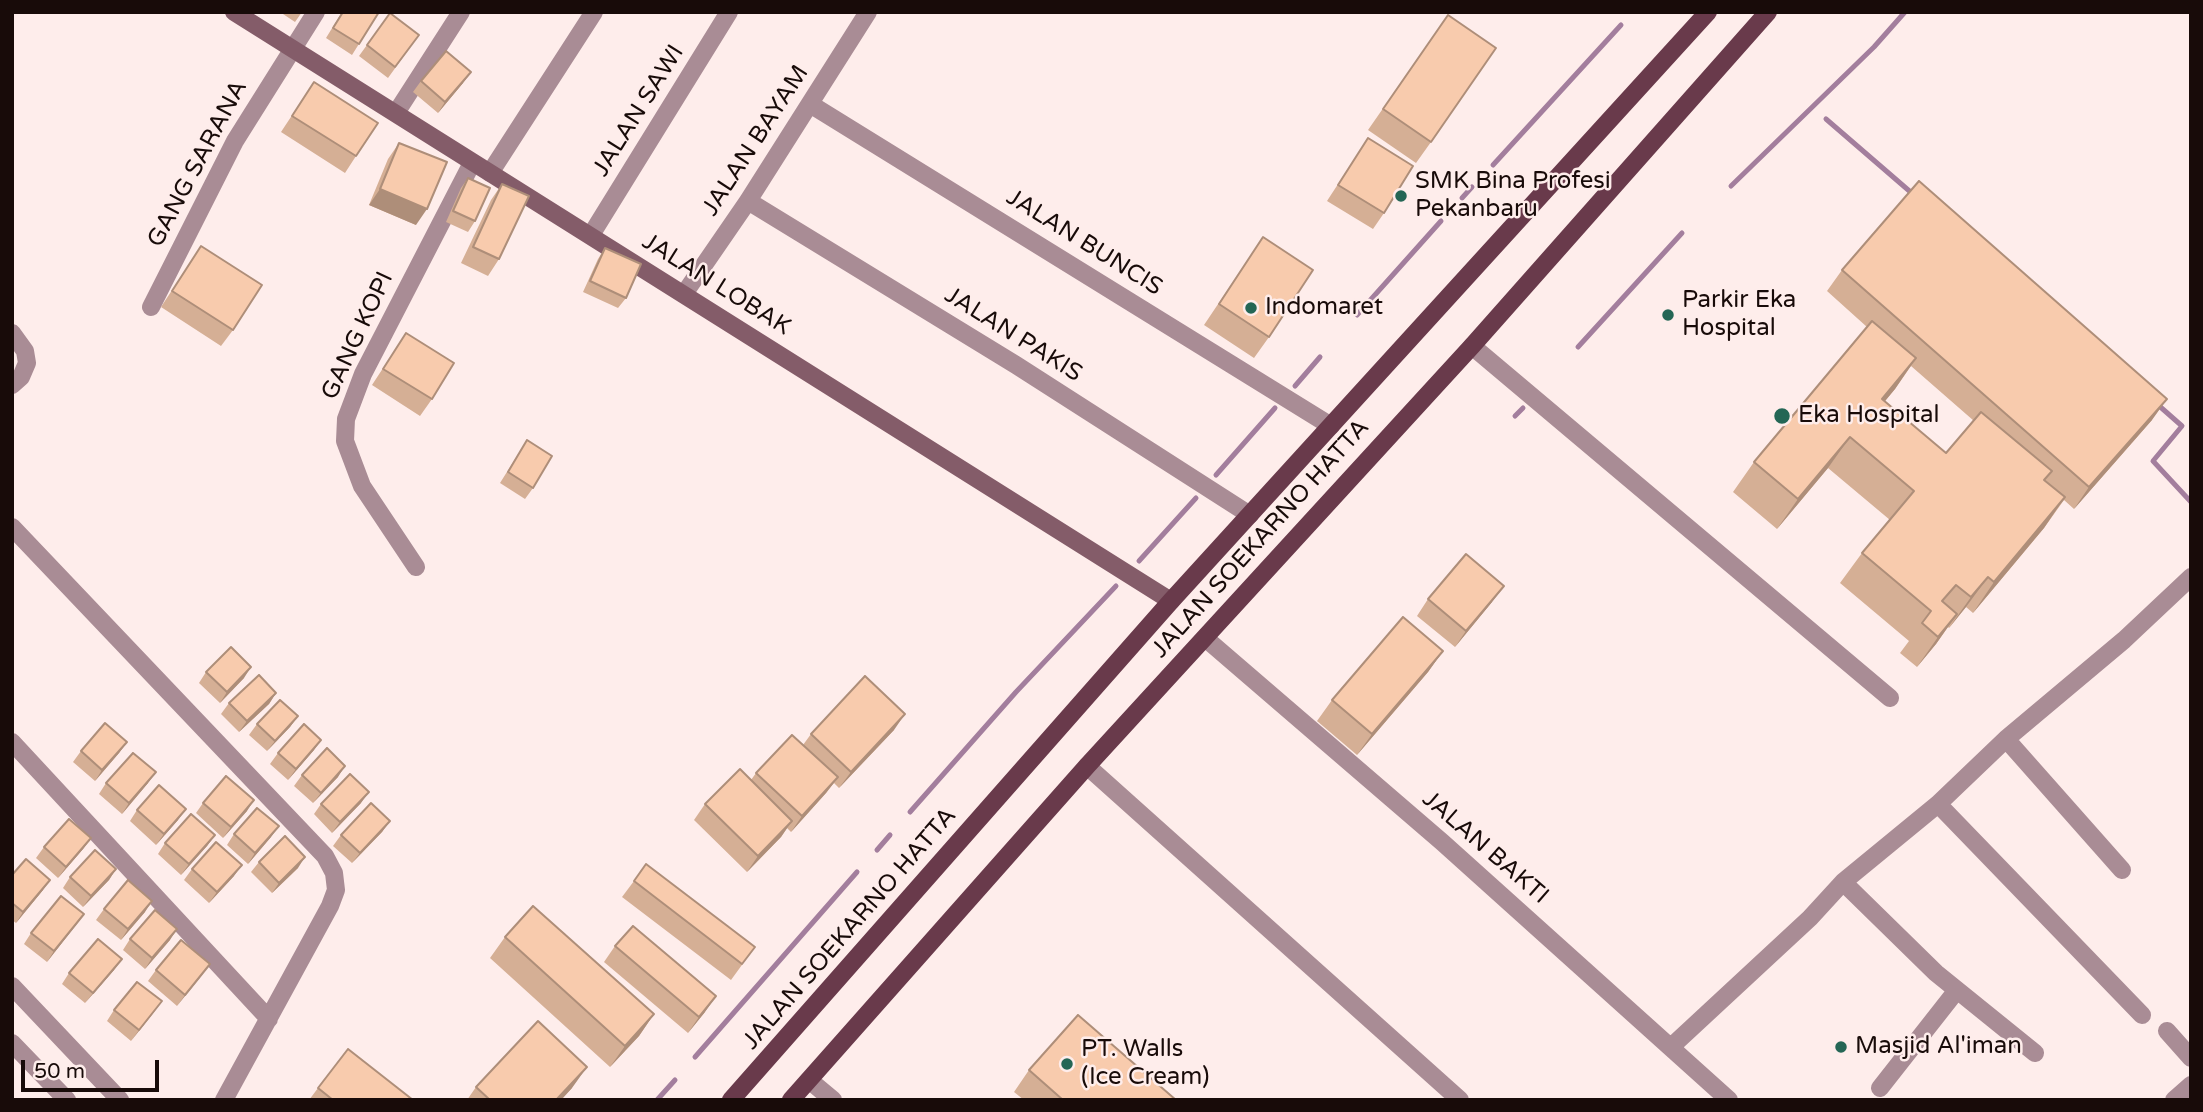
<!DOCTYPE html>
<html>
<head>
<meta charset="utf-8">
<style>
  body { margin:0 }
  #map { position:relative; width:2203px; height:1112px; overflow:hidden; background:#feedeb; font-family:"Varela Round",sans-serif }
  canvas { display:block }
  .frame { position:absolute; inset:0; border:14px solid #180b09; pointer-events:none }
  .scale { position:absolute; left:21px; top:1060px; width:138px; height:32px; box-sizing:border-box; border:4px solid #180b09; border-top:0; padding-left:9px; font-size:21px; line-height:24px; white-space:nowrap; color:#180b09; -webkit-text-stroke:5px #feedeb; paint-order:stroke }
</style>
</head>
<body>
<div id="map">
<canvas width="2203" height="1112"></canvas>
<div class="frame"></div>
<div class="scale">50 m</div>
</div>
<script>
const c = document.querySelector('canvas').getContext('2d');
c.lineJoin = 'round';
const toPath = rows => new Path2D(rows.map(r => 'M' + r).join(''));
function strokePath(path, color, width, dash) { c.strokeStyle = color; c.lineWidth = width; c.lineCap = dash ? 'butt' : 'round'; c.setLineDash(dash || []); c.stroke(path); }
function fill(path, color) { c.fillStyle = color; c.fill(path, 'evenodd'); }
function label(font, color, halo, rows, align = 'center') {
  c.font = font + ' "Varela Round",sans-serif'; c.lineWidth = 5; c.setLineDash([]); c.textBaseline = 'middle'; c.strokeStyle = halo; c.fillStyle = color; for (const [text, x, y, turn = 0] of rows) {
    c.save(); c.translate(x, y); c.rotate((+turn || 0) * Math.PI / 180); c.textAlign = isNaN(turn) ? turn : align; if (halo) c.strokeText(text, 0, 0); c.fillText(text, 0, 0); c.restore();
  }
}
strokePath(toPath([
  [1826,119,1914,195],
  [1493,165,1621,25],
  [1731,186,1874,47,1905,12],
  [1462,198,1472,187],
  [1357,315,1441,221],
  [1578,347,1682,233],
  [1295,386,1320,357],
  [2157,404,2182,426,2153,461,2191,502],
  [1515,416,1523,408],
  [1216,475,1275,408],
  [1139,561,1196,498],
  [910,812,1016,692,1116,586],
  [877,850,890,835],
  [695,1057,857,872],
  [657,1100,675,1080]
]), '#a37e9d', 5);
strokePath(toPath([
  [810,104,1331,426],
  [396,113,461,12],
  [490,173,594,12],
  [748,201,1016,365,1250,515],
  [591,235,729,12],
  [684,294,748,201,868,12],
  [151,307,235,141,316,12],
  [12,333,25,351,27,363,21,377,12,385],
  [1472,346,1890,698],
  [12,527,325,856,334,873,336,890,330,906,224,1100],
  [416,567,362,486,345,441,346,419,363,374,472,163],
  [1205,638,1442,842,1729,1100],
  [2006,739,2122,870],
  [12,742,269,1019],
  [1087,766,1460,1100],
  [1938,804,2142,1015],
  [1843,882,1936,973,2035,1053],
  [12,986,120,1100],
  [2167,1031,2191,1058],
  [12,1043,67,1100],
  [1672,1046,1810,918,1843,882,1938,804,2006,739,2124,640,2191,577],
  [809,1080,833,1100],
  [1880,1088,1957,990],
  [2174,1100,2191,1085]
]), '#a98c95', 18);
strokePath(toPath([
  [234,12,1171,601]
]), '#845c69', 18);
strokePath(toPath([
  [731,1100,1171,601,1708,12],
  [791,1100,1087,766,1472,346,1768,12]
]), '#693a4b', 18);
fill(toPath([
  [280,12,302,12,295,22],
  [342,12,379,12,352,55,326,38],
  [390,13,419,35,388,78,359,56],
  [1448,15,1431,142,1416,163,1368,130],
  [421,81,463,83,438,113,413,92],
  [314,82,356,156,345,173,281,132],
  [1368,138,1384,213,1373,229,1327,201],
  [399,143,416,225,369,205,388,159],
  [468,178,475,221,468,232,446,222,461,188],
  [502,184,499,259,488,276,461,263,491,200],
  [1263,237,1269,337,1254,358,1204,325],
  [201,246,233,330,221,346,161,307],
  [605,248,626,298,618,308,583,292,598,259],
  [1842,270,2152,420,2074,509,2064,500,2044,528,1973,613,1966,607,1949,628,1948,627,1936,644,1917,667,1900,653,1909,641,1840,583,1862,553,1890,520,1828,468,1777,529,1733,492,1754,462,1867,327,1827,291],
  [1911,366,1974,421,1946,453,1885,401,1895,389],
  [406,333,432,399,420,416,372,385],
  [527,440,533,488,525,499,500,483],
  [1428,599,1492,602,1455,647,1417,616],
  [1443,651,1428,672,1357,755,1317,721,1332,700],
  [206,672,244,678,220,703,199,683],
  [276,693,269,704,239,732,221,714,229,703],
  [298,716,290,727,267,751,249,735,257,724],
  [894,730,839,788,834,783,826,793,791,832,787,828,781,837,747,872,694,820,705,804,751,780,756,773,803,745,811,734],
  [127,742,119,753,95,781,73,762,81,751],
  [314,750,288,780,270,764,278,753],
  [302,775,338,777,313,803,294,786],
  [106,783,148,783,122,814,99,794],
  [203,803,247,811,223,838,196,813],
  [361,803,332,833,314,814,321,804],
  [137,810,178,820,156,845,130,821],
  [390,821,382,832,352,863,333,846,341,835],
  [234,834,271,837,248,864,227,845],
  [215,835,207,846,181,875,158,854,165,843],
  [91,838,83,849,58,878,36,858,44,847],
  [259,862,298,868,272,893,251,872],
  [116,869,109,880,83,907,63,888,70,877],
  [192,869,234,876,209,903,184,880],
  [12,875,43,890,16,923,12,920],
  [634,881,755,947,731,980,622,897],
  [104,909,145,912,121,940,96,920],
  [84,914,47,962,24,944,31,933],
  [505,937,654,1014,639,1036,610,1067,490,958],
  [130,939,170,940,145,969,123,950],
  [615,946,705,1012,688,1033,604,962],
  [210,964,177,1006,148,981,156,970],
  [114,970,85,1003,62,984,69,973],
  [114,1010,154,1012,131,1041,107,1021],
  [1029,1070,1176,1100,1024,1100,1014,1092],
  [476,1087,572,1088,561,1100,467,1100],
  [318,1088,413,1100,309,1100]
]), '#d5af95');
fill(toPath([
  [471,72,463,83,438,113,445,102],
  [380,189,427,209,416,225,369,205],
  [1916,358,1895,389,1861,430,1882,399],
  [2167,399,2152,420,2074,509,2089,487],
  [1850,437,1828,468,1777,529,1798,499],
  [2065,497,2044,528,1973,613,1994,582],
  [1988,577,1966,607,1949,628,1971,597],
  [1504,586,1492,602,1455,647,1466,631],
  [1957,614,1936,644,1917,667,1938,637],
  [1443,651,1428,672,1357,755,1372,734],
  [251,667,244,678,220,703,227,692],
  [276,693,269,704,239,732,247,721],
  [905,714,894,730,839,788,851,772],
  [298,716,290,727,267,751,275,741],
  [321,740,314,750,288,780,296,769],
  [127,742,119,753,95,781,102,770],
  [345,766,338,777,313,803,321,793],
  [156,772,148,783,122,814,129,803],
  [838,777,826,793,791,832,802,816],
  [369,792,361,803,332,833,340,822],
  [254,800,247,811,223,838,231,827],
  [186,809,178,820,156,845,164,834],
  [390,821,382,832,352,863,360,853],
  [792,821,781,837,747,872,758,856],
  [279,826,271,837,248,864,255,853],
  [215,835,207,846,181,875,189,864],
  [91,838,83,849,58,878,66,867],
  [305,857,298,868,272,893,279,883],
  [242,865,234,876,209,903,217,892],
  [116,869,109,880,83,907,91,896],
  [50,880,43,890,16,923,23,912],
  [152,901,145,912,121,940,128,929],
  [84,914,76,925,47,962,54,951],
  [177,929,170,940,145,969,152,958],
  [122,959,114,970,85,1003,93,993],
  [210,964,202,975,177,1006,185,995],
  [716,996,705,1012,688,1033,699,1017],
  [162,1001,154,1012,131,1041,139,1030],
  [654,1014,639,1036,610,1067,625,1046],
  [587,1067,572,1088,561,1100,556,1100]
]), '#ae8e79');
const building = toPath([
  [343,12,379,12,359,44,333,28,343,12],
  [390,13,419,35,395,67,367,45,390,13],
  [1448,15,1496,48,1431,142,1383,109,1448,15],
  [446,51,471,72,445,102,421,81,446,51],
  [314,82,378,123,356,156,292,116,314,82],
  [1368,138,1413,166,1384,213,1338,185,1368,138],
  [399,143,447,162,427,209,380,189,399,143],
  [468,178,490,188,475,221,453,211,468,178],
  [1919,181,2167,399,2089,487,1842,270,1919,181],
  [502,184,529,196,499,259,473,247,502,184],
  [1263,237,1313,270,1269,337,1219,304,1263,237],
  [201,246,262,285,233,330,172,291,201,246],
  [605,248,641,264,626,298,590,281,605,248],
  [1872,321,1916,358,1882,399,1946,453,1981,412,2052,471,2044,480,2065,497,1994,582,1988,577,1971,597,1956,585,1942,601,1957,614,1938,637,1922,623,1931,611,1862,553,1914,491,1850,437,1798,499,1754,462,1872,321],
  [406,333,454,363,432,399,383,369,406,333],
  [527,440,552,456,533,488,508,472,527,440],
  [1466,554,1504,586,1466,631,1428,599,1466,554],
  [1403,617,1443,651,1372,734,1332,700,1403,617],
  [231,647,251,667,227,692,206,672,231,647],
  [259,675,276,693,247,721,229,703,259,675],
  [865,676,905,714,851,772,811,734,865,676],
  [280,700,298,716,275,741,257,724,280,700],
  [105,723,127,742,102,770,81,751,105,723],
  [304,724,321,740,296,769,278,753,304,724],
  [792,735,838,777,802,816,756,773,792,735],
  [327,748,345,766,321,793,302,775,327,748],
  [133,753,156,772,129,803,106,783,133,753],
  [740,769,792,821,758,856,705,804,740,769],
  [350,774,369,792,340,822,321,804,350,774],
  [226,776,254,800,231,827,203,803,226,776],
  [159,785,186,809,164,834,137,810,159,785],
  [371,803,390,821,360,853,341,835,371,803],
  [257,808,279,826,255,853,234,834,257,808],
  [191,814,215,835,189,864,165,843,191,814],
  [69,819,91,838,66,867,44,847,69,819],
  [285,836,305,857,279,883,259,862,285,836],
  [216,842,242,865,217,892,192,869,216,842],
  [95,850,116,869,91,896,70,877,95,850],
  [26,859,50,880,23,912,12,903,12,875,26,859],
  [646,864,755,947,742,964,634,881,646,864],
  [128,880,152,901,128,929,104,909,128,880],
  [61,896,84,914,54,951,31,933,61,896],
  [533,906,654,1014,625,1046,505,937,533,906],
  [155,910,177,929,152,958,130,939,155,910],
  [633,926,716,996,699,1017,615,946,633,926],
  [98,939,122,959,93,993,69,973,98,939],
  [181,940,210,964,185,995,156,970,181,940],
  [137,982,162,1001,139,1030,114,1010,137,982],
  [1078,1015,1176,1100,1063,1100,1029,1070,1078,1015],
  [538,1021,587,1067,556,1100,490,1100,476,1087,538,1021],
  [348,1049,413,1100,333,1100,318,1088,348,1049]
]);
fill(building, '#f8cbad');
strokePath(building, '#ae8e79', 2);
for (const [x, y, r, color] of [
  [1401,196,7,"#246655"],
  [1251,308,7,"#246655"],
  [1668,315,7,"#246655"],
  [1782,416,9,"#246655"],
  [1841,1047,7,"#246655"],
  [1067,1064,7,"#246655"]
]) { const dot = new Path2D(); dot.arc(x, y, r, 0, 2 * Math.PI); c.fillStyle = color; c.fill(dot); strokePath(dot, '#feedeb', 2.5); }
label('24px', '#180b09', '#feedeb', [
  ["JALAN SAWI",639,111,-58],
  ["JALAN BAYAM",756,141,-57],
  ["GANG SARANA",198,164,-62],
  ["JALAN BUNCIS",1084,243,32],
  ["JALAN LOBAK",716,285,32],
  ["JALAN PAKIS",1013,335,32],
  ["GANG KOPI",358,336,-65],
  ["JALAN SOEKARNO HATTA",1261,539,-48],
  ["JALAN BAKTI",1485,848,41],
  ["JALAN SOEKARNO HATTA",850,929,-49]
]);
label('24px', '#180b09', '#feedeb', [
  ["SMK Bina Profesi",1415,182],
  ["Pekanbaru",1415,210],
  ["Parkir Eka",1682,301],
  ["Hospital",1682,329],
  ["Indomaret",1265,308],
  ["Eka Hospital",1798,416],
  ["Masjid Al'iman",1855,1047],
  ["PT. Walls",1081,1050],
  ["(Ice Cream)",1081,1078]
], 'left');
</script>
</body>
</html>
